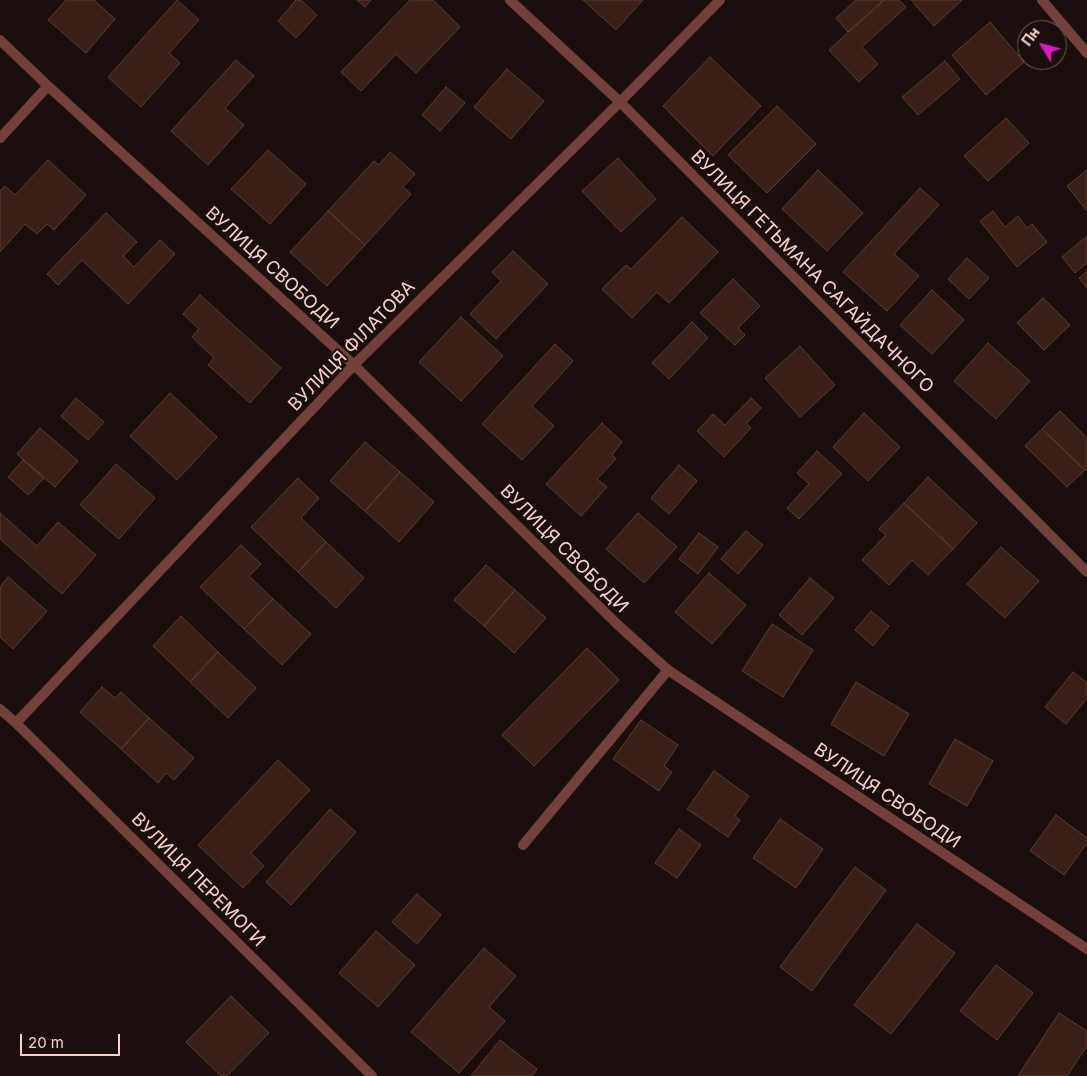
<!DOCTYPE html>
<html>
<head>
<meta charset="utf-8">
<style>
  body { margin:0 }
  #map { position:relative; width:1087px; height:1076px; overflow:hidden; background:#1a0f0c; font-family:Inter,sans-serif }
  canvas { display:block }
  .north { position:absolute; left:1017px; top:20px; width:50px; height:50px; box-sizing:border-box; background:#1a0f0c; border:1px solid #745d58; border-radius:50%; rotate:307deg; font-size:14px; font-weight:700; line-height:20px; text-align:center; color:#fad1cb }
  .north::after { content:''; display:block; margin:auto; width:18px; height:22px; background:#da16c1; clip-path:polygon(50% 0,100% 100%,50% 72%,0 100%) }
  .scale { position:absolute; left:20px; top:1034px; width:100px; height:22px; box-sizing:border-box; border:2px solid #fad1cb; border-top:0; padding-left:6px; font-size:15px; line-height:18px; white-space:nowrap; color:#fad1cb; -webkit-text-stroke:4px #1a0f0c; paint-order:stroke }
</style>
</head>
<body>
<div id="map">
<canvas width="1087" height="1076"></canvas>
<div class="north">Пн</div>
<div class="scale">20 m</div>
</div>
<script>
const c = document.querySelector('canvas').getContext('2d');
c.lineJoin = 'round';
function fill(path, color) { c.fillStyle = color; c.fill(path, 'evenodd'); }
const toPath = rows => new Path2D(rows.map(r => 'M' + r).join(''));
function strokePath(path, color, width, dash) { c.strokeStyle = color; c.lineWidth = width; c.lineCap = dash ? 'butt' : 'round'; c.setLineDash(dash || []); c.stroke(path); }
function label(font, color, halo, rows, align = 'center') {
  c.font = font + ' Inter,sans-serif'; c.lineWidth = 4; c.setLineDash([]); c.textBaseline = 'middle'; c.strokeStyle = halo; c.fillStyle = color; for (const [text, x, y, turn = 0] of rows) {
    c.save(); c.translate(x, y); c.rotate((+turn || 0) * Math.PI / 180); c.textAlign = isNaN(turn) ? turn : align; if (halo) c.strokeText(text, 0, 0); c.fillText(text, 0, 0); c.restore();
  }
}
const building = toPath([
  [66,0,95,0,95,1,115,19,86,53,48,20,66,0],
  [177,0,199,20,169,53,180,63,141,107,108,77,177,0],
  [296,0,301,0,317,15,296,38,278,21,296,0],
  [357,0,371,0,365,7,357,0],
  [410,0,433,0,460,27,416,73,396,54,361,91,341,72,410,0],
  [583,0,643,0,616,30,583,0],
  [856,0,884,0,848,32,836,18,856,0],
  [884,0,899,0,906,7,862,47,878,64,859,82,829,50,884,0],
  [911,0,962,0,934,26,911,0],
  [990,22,1024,62,986,95,952,55,990,22],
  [710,57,761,106,713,156,663,106,710,57],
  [236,60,254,76,225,108,244,125,208,165,171,131,236,60],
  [945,61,960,79,918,115,902,97,945,61],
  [507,69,544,101,511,139,474,107,507,69],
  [446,87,465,103,440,131,422,115,446,87],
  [777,106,816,144,767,193,728,155,777,106],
  [1006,118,1029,143,988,181,964,156,1006,118],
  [268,150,306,184,270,224,231,189,268,150],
  [390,152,415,174,403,187,411,194,365,245,328,211,374,161,379,165,390,152],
  [618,158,656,199,621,232,582,191,618,158],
  [48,160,86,195,54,230,47,224,37,234,25,224,0,252,0,191,5,186,15,195,48,160],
  [818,170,863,213,827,251,782,209,818,170],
  [1087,170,1087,211,1067,186,1087,170],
  [920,188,939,205,894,254,919,276,887,311,843,272,920,188],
  [328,211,365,245,327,286,290,252,328,211],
  [993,211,1005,227,1018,216,1027,228,1032,224,1047,242,1017,267,980,221,993,211],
  [106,213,137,242,123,256,134,267,160,240,175,254,128,304,82,260,58,285,47,274,106,213],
  [682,217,718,252,669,303,657,292,632,318,602,289,626,265,631,269,682,217],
  [1087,236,1087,263,1075,273,1062,257,1087,236],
  [513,251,548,284,496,339,470,314,501,281,492,272,513,251],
  [967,258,989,278,969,299,948,279,967,258],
  [1087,271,1087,288,1079,278,1087,271],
  [733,279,760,306,738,328,745,335,735,345,700,313,733,279],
  [932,290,964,320,932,354,900,325,932,290],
  [200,295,281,368,250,403,208,365,214,358,192,337,199,329,183,314,200,295],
  [1043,298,1070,325,1044,350,1017,323,1043,298],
  [461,317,503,356,461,401,419,362,461,317],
  [692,322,708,338,669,379,652,363,692,322],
  [988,343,1030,381,996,419,954,381,988,343],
  [555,344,573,361,532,406,554,426,522,460,482,424,555,344],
  [800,346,835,385,800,417,765,378,800,346],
  [170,393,217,437,177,480,130,436,170,393],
  [76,398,104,422,88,440,61,416,76,398],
  [751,398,761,408,746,424,751,428,724,457,697,431,713,414,725,425,751,398],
  [1060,411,1087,438,1087,467,1085,470,1042,429,1060,411],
  [864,413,900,447,868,481,833,447,864,413],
  [602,423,622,442,612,455,616,459,597,479,607,487,581,516,546,484,602,423],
  [40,428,78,461,55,487,17,454,40,428],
  [1042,429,1085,470,1067,487,1025,446,1042,429],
  [365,442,400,472,365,511,330,481,365,442],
  [817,451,842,474,799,519,787,508,809,484,797,473,817,451],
  [23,460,44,478,28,495,8,477,23,460],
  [116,464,155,498,119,539,80,505,116,464],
  [679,465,697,481,669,514,651,498,679,465],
  [400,472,434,502,399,542,365,511,400,472],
  [928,477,977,523,953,549,904,503,928,477],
  [298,478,319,498,301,518,326,542,298,572,251,527,298,478],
  [904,503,953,549,928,575,912,560,889,585,862,560,886,535,879,529,904,503],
  [0,513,37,546,58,522,96,555,62,594,0,539,0,513],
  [638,513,677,547,644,583,606,549,638,513],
  [746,531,763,545,738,574,721,559,746,531],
  [699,533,718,547,698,574,679,559,699,533],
  [326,542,364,578,336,608,298,572,326,542],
  [241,545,261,564,249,576,273,599,244,629,200,587,241,545],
  [1001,547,1039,581,1005,618,967,584,1001,547],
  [486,565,515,590,484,626,454,600,486,565],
  [709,573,746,605,712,644,675,612,709,573],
  [8,577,47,611,13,649,0,637,0,587,8,577],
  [810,578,834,598,802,635,779,615,810,578],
  [515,590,546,618,514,653,484,626,515,590],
  [273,599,311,634,282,665,244,629,273,599],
  [871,611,889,626,873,646,855,630,871,611],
  [181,616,218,652,190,682,153,646,181,616],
  [772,624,813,650,783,697,742,671,772,624],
  [587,648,619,680,534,766,502,735,587,648],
  [218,652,256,688,228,718,190,682,218,652],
  [1073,672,1087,683,1087,698,1066,724,1045,707,1073,672],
  [856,682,909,714,884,756,831,724,856,682],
  [102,687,115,698,121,692,149,718,121,749,80,712,102,687],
  [149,718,194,758,174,780,166,773,158,783,121,749,149,718],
  [641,720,678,745,664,766,672,772,659,791,613,759,641,720],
  [955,739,993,761,967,806,929,784,955,739],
  [278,760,310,790,251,853,264,866,243,888,198,845,278,760],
  [714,771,749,796,735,816,740,820,728,837,687,809,714,771],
  [330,809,356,832,291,905,266,882,330,809],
  [1056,815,1087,838,1087,843,1064,875,1030,851,1056,815],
  [780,819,823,849,796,888,753,858,780,819],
  [679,829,701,845,677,878,655,863,679,829],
  [855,867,886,890,812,991,780,967,855,867],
  [417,894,441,915,417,944,392,922,417,894],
  [917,924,955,953,891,1034,854,1005,917,924],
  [376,931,415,965,378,1007,339,973,376,931],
  [484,948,516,976,489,1007,505,1021,459,1073,411,1032,484,948],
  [996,965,1033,993,997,1040,960,1011,996,965],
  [231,996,269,1033,227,1076,221,1076,186,1042,231,996],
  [1059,1013,1087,1031,1087,1046,1067,1076,1018,1076,1059,1013],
  [500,1040,537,1069,532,1076,471,1076,500,1040]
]);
fill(building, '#39211a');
strokePath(building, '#633a2f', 1);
strokePath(toPath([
  [523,845,668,670]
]), '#74403c', 10);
strokePath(toPath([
  [510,0,620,102,1087,572],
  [1042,0,1087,53],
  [0,40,48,86,354,365,618,625,668,670,1087,949],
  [0,138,48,86],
  [0,709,16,723,372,1076],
  [16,723,354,365,620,102,720,0]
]), '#74403c', 10);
label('18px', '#fad1cb', '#1a0f0c', [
  ["ВУЛИЦЯ СВОБОДИ",272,268,42],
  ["ВУЛИЦЯ ГЕТЬМАНА САГАЙДАЧНОГО",812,272,45],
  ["ВУЛИЦЯ ФІЛАТОВА",352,346,-46],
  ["ВУЛИЦЯ СВОБОДИ",564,549,45],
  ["ВУЛИЦЯ СВОБОДИ",887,796,34],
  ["ВУЛИЦЯ ПЕРЕМОГИ",198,880,45]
]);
</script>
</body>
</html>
